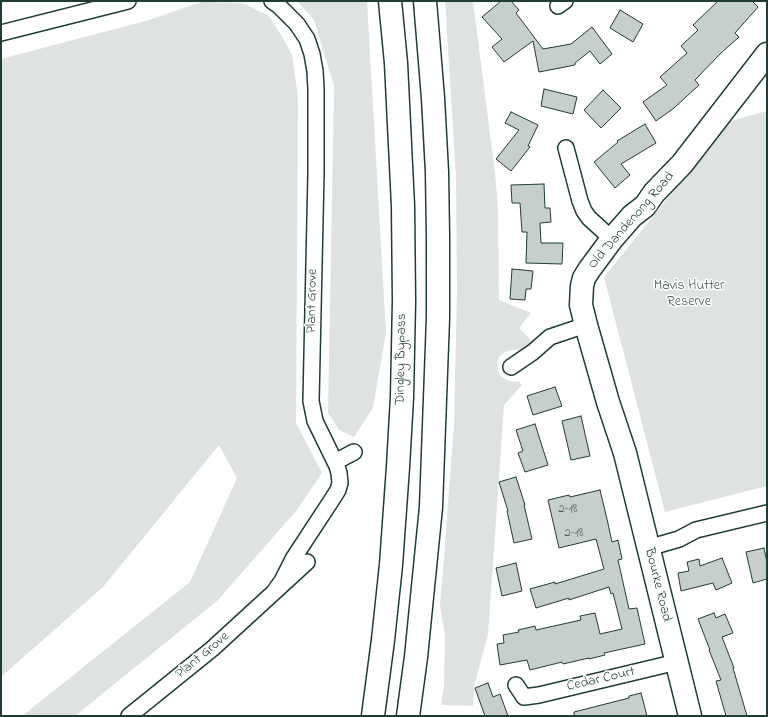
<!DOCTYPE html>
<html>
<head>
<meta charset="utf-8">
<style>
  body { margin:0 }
  #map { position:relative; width:768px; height:717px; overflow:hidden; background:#fff; font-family:"Indie Flower",sans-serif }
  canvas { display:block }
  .frame { position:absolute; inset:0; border:2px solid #1f3d34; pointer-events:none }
</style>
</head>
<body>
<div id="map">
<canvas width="768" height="717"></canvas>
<div class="frame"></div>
</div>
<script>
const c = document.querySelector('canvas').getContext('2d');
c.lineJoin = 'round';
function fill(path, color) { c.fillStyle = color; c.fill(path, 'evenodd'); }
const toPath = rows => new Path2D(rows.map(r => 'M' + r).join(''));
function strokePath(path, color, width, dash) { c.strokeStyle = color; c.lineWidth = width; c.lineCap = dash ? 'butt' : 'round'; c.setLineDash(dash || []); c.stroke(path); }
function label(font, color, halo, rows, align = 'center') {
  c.font = font + ' "Indie Flower",sans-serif'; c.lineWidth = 3; c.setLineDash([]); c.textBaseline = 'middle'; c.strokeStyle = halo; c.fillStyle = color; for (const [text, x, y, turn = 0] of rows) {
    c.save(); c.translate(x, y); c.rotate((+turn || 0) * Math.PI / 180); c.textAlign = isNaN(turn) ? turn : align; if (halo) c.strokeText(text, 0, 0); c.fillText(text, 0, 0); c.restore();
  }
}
fill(toPath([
  [297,1,367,1,386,333,373,408,354,437,339,430,328,413,334,86,314,20],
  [445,1,473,1,495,173,498,208,499,300,531,313,519,328,534,343,527,349,512,350,505,352,502,354,499,358,497,365,498,370,500,375,502,377,509,381,516,382,519,381,522,385,504,405,488,635,474,686,473,706,441,705,444,685,445,636,440,606,444,558,454,423,457,292,456,177],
  [201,2,242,3,268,15,280,33,292,55,298,97,296,423,322,473,297,510,217,601,75,716,22,716,190,582,237,478,219,445,103,587,1,677,1,59,149,20],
  [767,111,767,486,665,512,604,277,730,121]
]), '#dee3e2');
const building = toPath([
  [501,1,511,1,519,10,516,13,543,49,571,44,592,27,612,54,600,64,590,51,575,63,575,65,539,72,533,41,504,62,492,47,502,39,482,17,501,1],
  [718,1,752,1,758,7,735,33,739,37,721,53,695,80,699,85,674,108,656,121,643,102,667,85,660,77,687,53,681,46,698,30,693,25,718,1],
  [620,10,643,24,633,42,610,28,620,10],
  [544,89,577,97,573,114,541,106,544,89],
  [603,90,621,108,601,128,584,110,603,90],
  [511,112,538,125,528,146,530,147,511,171,496,159,519,130,505,123,511,112],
  [645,124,656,143,621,164,630,175,615,188,594,162,618,142,617,141,645,124],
  [544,184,545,208,550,208,551,222,540,223,541,243,563,243,562,264,526,263,527,232,522,232,520,203,512,203,511,185,544,184],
  [512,269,533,271,531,289,526,289,525,300,510,299,512,269],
  [555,387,562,406,533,415,527,396,555,387],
  [581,416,590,456,571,460,562,421,581,416],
  [535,424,548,465,525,472,518,453,523,451,516,430,535,424],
  [516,477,525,505,524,505,532,539,514,543,507,511,508,511,499,482,516,477],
  [600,490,607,519,612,542,618,540,622,559,618,560,629,609,637,608,645,644,604,653,605,655,589,659,589,658,563,664,562,662,530,670,527,660,500,665,497,644,504,643,503,635,519,632,518,630,535,626,536,630,581,620,580,616,595,613,600,634,622,629,613,593,611,594,609,587,569,600,569,598,536,608,530,589,555,582,555,584,604,569,596,539,559,548,548,500,569,495,570,497,600,490],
  [764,548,767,562,767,579,753,583,746,552,764,548],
  [722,558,732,583,716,590,713,583,681,591,678,573,689,571,687,562,699,559,700,566,722,558],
  [516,563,522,591,502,596,496,568,516,563],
  [714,613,716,618,725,614,733,633,722,637,734,668,733,668,747,716,726,716,716,681,721,680,709,650,710,650,698,619,714,613],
  [488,683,493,697,500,694,508,716,485,716,475,688,488,683],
  [641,693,647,716,574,716,574,712,629,698,629,696,641,693]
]);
fill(building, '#c7cfcc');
strokePath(building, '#1f3d34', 1);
const street = toPath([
  [272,1,279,6,297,24,307,39,312,54,315,71,316,89,316,173,311,401,315,421,337,466,339,473,340,483,338,490,333,498,293,559,282,581,274,592],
  [558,6,565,1],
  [1,33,128,1],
  [566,148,580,201,584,211,589,218,612,239],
  [511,367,533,352,550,337,586,325],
  [335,462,354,452],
  [648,548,679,539,696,530,767,513],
  [516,685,524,697],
  [524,697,539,695,677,662],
  [129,716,212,649,307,562]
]);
const secondary = toPath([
  [690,716,625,453,608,402,586,325,581,305,582,286,584,278,589,270,612,239,632,216,645,206,654,193,682,164,767,54]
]);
const highway = toPath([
  [373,716,383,640,391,565,398,467,402,397,404,301,403,206,396,63,390,1],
  [408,716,416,657,431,507,438,318,438,236,437,172,433,98,425,1]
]);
strokePath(street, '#1f3d34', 18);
strokePath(secondary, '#1f3d34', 25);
strokePath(highway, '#1f3d34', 25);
strokePath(street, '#fff', 15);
strokePath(secondary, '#fff', 22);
strokePath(highway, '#fff', 22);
label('12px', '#49625a', null, [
  ["2-18",568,510],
  ["2-18",574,534]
]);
label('14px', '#1f3d34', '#fff', [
  ["Old Dandenong Road",632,221,-49],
  ["Plant Grove",313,301,-89],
  ["Dingley Bypass",402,359,-89],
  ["Bourke Road",657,585,76],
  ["Plant Grove",203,656,-40],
  ["Cedar Court",601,680,-13]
]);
label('14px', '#455e57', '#fff', [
  ["Mavis Hutter",689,287],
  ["Reserve",689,303]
]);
</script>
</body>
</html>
